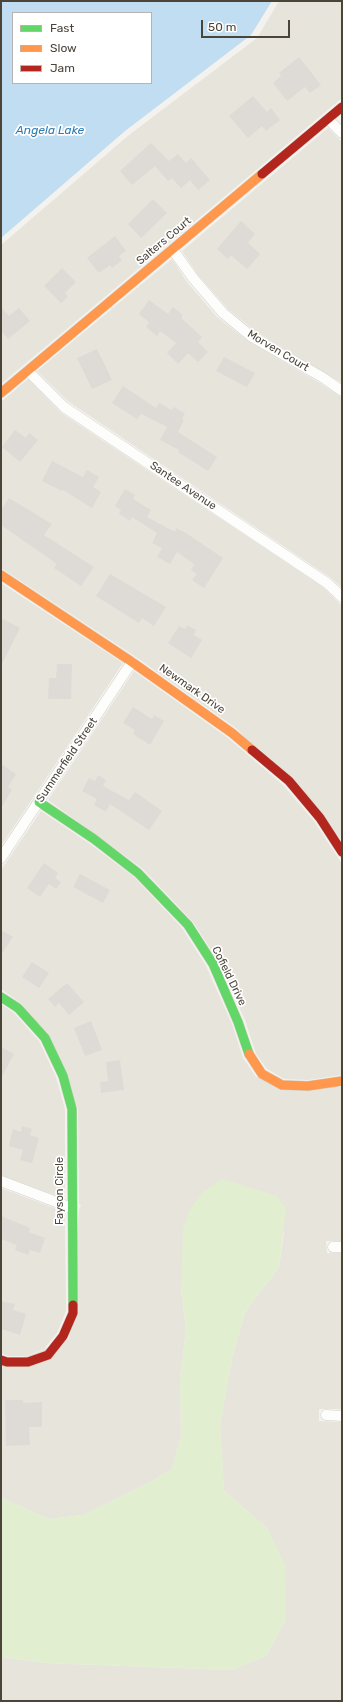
<!DOCTYPE html>
<html>
<head>
<meta charset="utf-8">
<style>
  body { margin:0 }
  #map { position:relative; width:343px; height:1702px; overflow:hidden; background:#f4f2ee; font-family:Rubik,sans-serif }
  canvas { display:block }
  .frame { position:absolute; inset:0; border:2px solid #4b4439; pointer-events:none }
  .legend { position:absolute; left:12px; top:12px; width:140px; height:72px; box-sizing:border-box; background:#fff; border:1px solid #b7b4b0; margin:0; padding:5px 7px; list-style:none; font-size:12px; color:#4b4439 }
  .legend li { display:flex; align-items:center; gap:8px; height:20px }
  .legend b { width:20px; border:1px solid #b7b4b0 }
  .scale { position:absolute; left:201px; top:20px; width:89px; height:18px; box-sizing:border-box; border:2px solid #4b4439; border-top:0; padding-left:5px; font-size:12px; line-height:14px; white-space:nowrap; color:#4b4439; -webkit-text-stroke:3px #fff; paint-order:stroke }
</style>
</head>
<body>
<div id="map">
<canvas width="343" height="1702"></canvas>
<div class="frame"></div>
<ul class="legend">
<li><b style="height:5px;background:#63d668"></b>Fast</li>
<li><b style="height:5px;background:#ff974d"></b>Slow</li>
<li><b style="height:5px;background:#b3261e"></b>Jam</li>
</ul>
<div class="scale">50 m</div>
</div>
<script>
const c = document.querySelector('canvas').getContext('2d');
c.lineJoin = 'round';
function fill(path, color) { c.fillStyle = color; c.fill(path, 'evenodd'); }
const toPath = rows => new Path2D(rows.map(r => 'M' + r).join(''));
function strokePath(path, color, width, dash) { c.strokeStyle = color; c.lineWidth = width; c.lineCap = dash ? 'butt' : 'round'; c.setLineDash(dash || []); c.stroke(path); }
function label(font, color, halo, rows, align = 'center') {
  c.font = font + ' Rubik,sans-serif'; c.lineWidth = 3.5; c.setLineDash([]); c.textBaseline = 'middle'; c.strokeStyle = halo; c.fillStyle = color; for (const [text, x, y, turn = 0] of rows) {
    c.save(); c.translate(x, y); c.rotate((+turn || 0) * Math.PI / 180); c.textAlign = isNaN(turn) ? turn : align; if (halo) c.strokeText(text, 0, 0); c.fillText(text, 0, 0); c.restore();
  }
}
fill(toPath([
  [279,1,342,1,342,98,1,384,1,245,129,135,257,38],
  [328,128,342,142,342,383,256,332,228,309,198,275,182,251],
  [172,259,187,282,217,317,248,341,318,382,342,398,342,588,331,578,69,402,37,371],
  [28,379,60,412,323,587,342,606,342,840,237,729,136,657,1,568,1,402],
  [1,583,123,663,1,846],
  [134,671,228,738,283,785,314,821,342,864,342,1075,308,1080,284,1079,267,1069,256,1054,245,1020,219,962,193,922,143,869,48,800],
  [41,811,90,844,134,877,182,928,206,966,232,1024,243,1058,256,1077,342,1087,342,1241,326,1241,327,1253,342,1253,342,1409,319,1409,319,1421,342,1422,342,1701,1,1701,1,1657,47,1663,231,1670,266,1656,286,1619,268,1529,224,1491,220,1425,232,1358,245,1312,279,1267,284,1231,181,1288,186,1330,180,1379,181,1436,172,1469,152,1481,83,1515,49,1519,1,1498,1,1366,69,1339,79,1209,81,1205,79,1204,78,1108,22,1004,1,989,1,870],
  [1,1004,14,1013,39,1041,56,1077,65,1109,65,1199,1,1175],
  [1,1188,65,1212,66,1311,57,1333,43,1350,27,1356,8,1356,1,1353]
]), '#e7e4dc');
fill(toPath([
  [222,1179,277,1196,286,1208,279,1267,245,1312,232,1358,220,1425,224,1491,268,1529,285,1565,286,1619,266,1656,231,1670,47,1663,1,1657,1,1498,49,1519,83,1515,152,1481,172,1469,181,1436,180,1379,186,1330,181,1288,183,1230,189,1211,202,1193]
]), '#e1eecf');
fill(toPath([
  [1,1,272,1,251,35,125,131,1,238],
  [13,13,151,13,151,83,13,83]
]), '#c0ddf1');
fill(toPath([
  [299,57,321,85,310,93,305,87,287,101,273,83,281,76,279,73],
  [253,96,267,112,271,108,280,120,266,131,262,126,248,138,229,116],
  [151,143,169,161,178,154,186,163,191,158,210,180,198,190,190,180,181,188,172,178,168,181,155,166,132,185,120,171],
  [153,199,167,213,141,238,128,224],
  [241,221,255,234,248,243,260,254,247,269,231,255,228,259,217,249],
  [115,236,126,251,119,256,122,260,112,268,110,265,99,273,87,258],
  [62,268,76,282,65,293,68,297,61,303,44,286],
  [149,300,168,314,173,307,183,315,181,318,202,337,198,342,208,352,198,362,188,353,178,364,167,353,176,343,160,331,157,336,146,327,149,322,139,314],
  [1,307,9,316,19,308,30,321,8,339,1,330],
  [97,349,112,380,92,389,77,358],
  [224,357,255,373,247,387,216,371],
  [123,386,156,408,159,403,172,410,174,407,185,413,182,419,184,420,178,432,217,457,208,471,178,452,179,450,160,440,167,427,141,414,137,419,112,403],
  [15,430,26,438,29,433,38,440,20,462,2,447],
  [52,461,83,477,87,470,99,477,93,487,101,492,92,508,63,490,62,491,42,481],
  [125,489,135,495,133,499,151,510,147,517,175,532,176,528,186,533,223,558,204,588,192,580,197,574,191,570,194,564,177,552,170,564,157,557,162,548,152,543,157,533,132,517,130,521,119,514,121,510,115,506],
  [9,498,52,524,44,535,94,567,81,586,54,568,57,564,1,525,1,510],
  [110,574,166,607,154,626,142,618,139,623,96,596],
  [1,618,20,628,1,666],
  [187,625,196,630,194,635,202,640,191,658,168,643,179,626,185,629],
  [57,664,72,664,71,699,48,699,49,678,56,678],
  [133,707,152,719,154,715,164,721,150,745,133,734,135,730,123,723],
  [1,764,16,774,8,787,12,790,1,808],
  [98,775,106,780,103,786,129,800,135,792,162,811,149,830,110,804,106,812,94,805,97,799,82,791,89,778,95,781],
  [44,863,58,873,55,878,61,882,56,889,49,884,40,897,27,888],
  [80,874,110,890,103,903,73,887],
  [1,930,13,937,1,955],
  [32,962,49,973,39,988,22,977],
  [67,983,84,1002,69,1015,59,1003,55,1007,48,999],
  [91,1021,102,1050,85,1056,74,1028],
  [1,1047,14,1054,1,1078],
  [120,1060,124,1090,101,1093,100,1082,108,1081,106,1062],
  [22,1126,32,1129,30,1135,39,1138,32,1163,20,1160,23,1150,9,1146,13,1129,21,1132],
  [1,1216,30,1228,29,1232,45,1238,40,1253,30,1250,28,1255,15,1250,17,1245,1,1239],
  [1,1301,15,1304,13,1310,26,1314,20,1335,1,1329],
  [5,1400,23,1400,23,1403,42,1402,42,1427,29,1427,30,1445,6,1446]
]), '#dedbd6');
const street = toPath([
  [328,119,342,133],
  [173,250,193,278,223,313,252,337,322,377,342,391],
  [28,371,64,407,327,583,342,597],
  [1,858,132,662],
  [1,1181,72,1208],
  [333,1247,342,1247],
  [326,1415,342,1416]
]);
const fast = toPath([
  [39,802,94,839,138,873,188,925,213,964,238,1022,249,1054],
  [1,997,18,1008,45,1038,63,1076,72,1109,73,1305]
]);
const slow = toPath([
  [1,393,262,174],
  [1,575,132,662,232,733,252,750],
  [249,1054,262,1074,282,1085,308,1086,342,1081]
]);
const jam = toPath([
  [262,174,342,107],
  [252,750,289,781,320,818,342,852],
  [1,1360,7,1362,28,1362,48,1355,63,1336,73,1313,73,1305]
]);
strokePath(street, '#d2d0cb', 11);
strokePath(fast, '#d3cfc5', 10);
strokePath(slow, '#d3cfc5', 10);
strokePath(jam, '#d3cfc5', 10);
strokePath(street, '#fdfdfc', 10);
strokePath(fast, '#63d668', 9);
strokePath(slow, '#ff974d', 9);
strokePath(jam, '#b3261e', 9);
label('11px', '#4b4439', '#fff', [
  ["Salters Court",164,241,-40],
  ["Morven Court",278,351,31],
  ["Santee Avenue",183,486,34],
  ["Newmark Drive",192,689,35],
  ["Summerfield Street",67,760,-56],
  ["Cofield Drive",229,976,64],
  ["Fayson Circle",60,1191,-90]
]);
label('italic 12px', '#2e7ab2', '#fff', [
  ["Angela Lake",50,131]
]);
</script>
</body>
</html>
